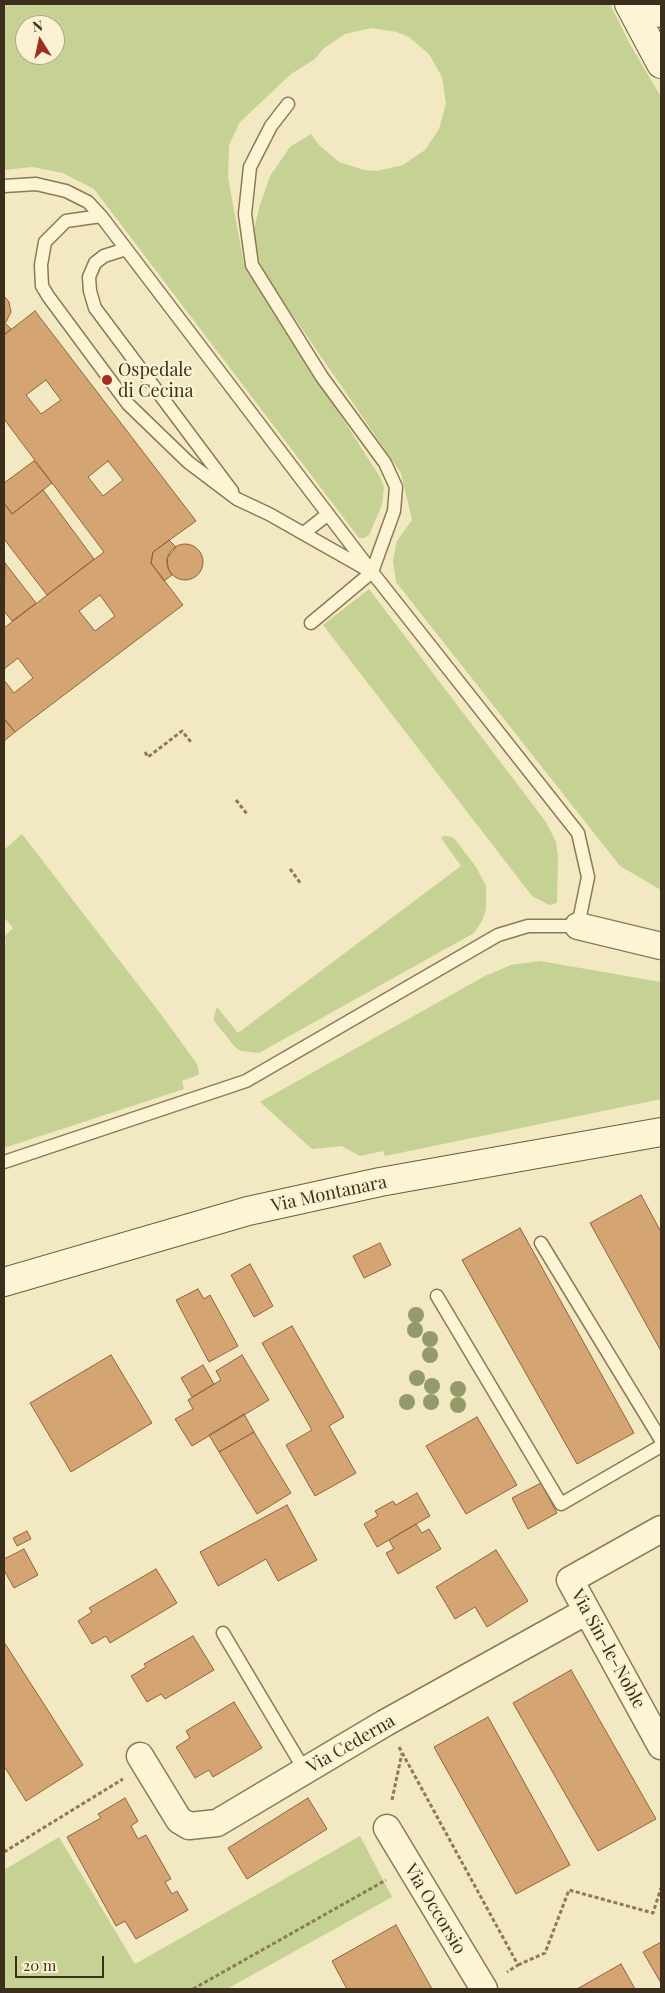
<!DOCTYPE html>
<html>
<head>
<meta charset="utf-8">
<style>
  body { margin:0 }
  #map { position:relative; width:665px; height:1993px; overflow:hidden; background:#f2e8c1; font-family:"Playfair Display",serif }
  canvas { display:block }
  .frame { position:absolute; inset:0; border:5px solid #3c2e1c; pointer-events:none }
  .north { position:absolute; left:15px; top:15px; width:50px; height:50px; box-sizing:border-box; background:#f9f1d1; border:1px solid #ada389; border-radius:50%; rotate:350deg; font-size:14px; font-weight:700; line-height:20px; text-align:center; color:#3c2e1c }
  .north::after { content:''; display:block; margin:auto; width:18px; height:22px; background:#a32b20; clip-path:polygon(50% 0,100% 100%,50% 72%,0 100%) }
  .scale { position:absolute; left:15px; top:1956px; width:89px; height:22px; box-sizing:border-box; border:2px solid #3c2e1c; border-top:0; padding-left:6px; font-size:15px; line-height:18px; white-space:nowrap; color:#3c2e1c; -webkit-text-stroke:4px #f9f1d1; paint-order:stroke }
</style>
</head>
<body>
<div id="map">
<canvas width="665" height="1993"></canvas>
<div class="frame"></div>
<div class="north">N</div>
<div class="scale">20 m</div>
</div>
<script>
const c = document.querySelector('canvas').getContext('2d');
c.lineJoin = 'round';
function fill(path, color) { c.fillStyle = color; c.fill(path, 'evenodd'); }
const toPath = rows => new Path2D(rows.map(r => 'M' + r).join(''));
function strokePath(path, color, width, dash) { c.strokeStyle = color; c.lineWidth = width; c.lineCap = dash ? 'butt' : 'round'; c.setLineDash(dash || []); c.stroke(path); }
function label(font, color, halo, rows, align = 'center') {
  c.font = font + ' "Playfair Display",serif'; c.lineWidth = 5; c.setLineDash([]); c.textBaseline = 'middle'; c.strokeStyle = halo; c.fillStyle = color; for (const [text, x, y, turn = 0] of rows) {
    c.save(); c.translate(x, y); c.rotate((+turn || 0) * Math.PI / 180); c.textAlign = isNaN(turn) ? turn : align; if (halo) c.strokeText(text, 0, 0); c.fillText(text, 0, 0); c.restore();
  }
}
fill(toPath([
  [4,4,610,4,631,46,661,97,661,890,620,866,396,582,393,560,397,541,412,520,401,473,263,272,252,237,260,205,270,176,290,147,311,134,319,145,339,162,364,170,377,171,403,165,425,150,439,129,446,103,442,77,429,54,409,37,397,32,371,28,345,34,323,49,315,59,291,74,240,122,229,145,228,177,244,265,380,477,384,487,382,505,369,535,364,538,359,538,94,189,63,173,32,167,4,170],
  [25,25,55,25,55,55,25,55],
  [369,589,546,822,556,842,558,856,557,903,549,905,532,896,323,625],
  [22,834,163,1017,197,1064,199,1073,198,1075,182,1081,184,1089,4,1148,4,945,6,943,4,937,13,928,4,917,4,850],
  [444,836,448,836,454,838,476,867,486,886,486,909,482,921,474,933,259,1053,241,1051,235,1047,214,1021,214,1016,217,1007,238,1033,461,866,441,838],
  [540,961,661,982,661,1099,385,1156,383,1151,360,1156,342,1146,312,1149,260,1102,485,976,511,965],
  [360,1836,392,1897,227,1989,4,1989,4,1870,59,1837,135,1964]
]), '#c5d293');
const building = toPath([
  [4,296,9,302,11,312,6,322,4,322,4,296],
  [35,311,196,521,153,552,151,563,183,605,15,732,4,719,4,680,14,693,33,678,18,658,4,669,4,628,104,552,4,419,4,335,35,311],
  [46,380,61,400,41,414,26,395,46,380],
  [108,461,123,480,103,496,88,477,108,461],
  [100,595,115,616,95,631,79,611,100,595],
  [4,322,11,329,4,335,4,322],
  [34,461,52,483,12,514,4,503,4,483,34,461],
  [43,490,94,559,47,595,4,539,4,503,12,514,43,490],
  [169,540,176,547,167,558,168,568,172,575,164,581,151,563,153,552,169,540],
  '167 562a18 18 0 1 1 36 0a18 18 0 1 1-36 0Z',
  [5,563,36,603,12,621,4,611,5,563],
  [4,718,15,732,4,741,4,718],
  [641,1195,661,1232,661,1351,590,1223,641,1195],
  [520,1228,634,1433,577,1464,462,1260,520,1228],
  [380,1243,391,1265,364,1278,353,1256,380,1243],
  [250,1264,273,1306,254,1317,231,1275,250,1264],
  [198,1289,204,1299,210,1295,238,1346,209,1362,176,1300,198,1289],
  [292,1326,344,1417,329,1426,356,1473,315,1496,286,1445,312,1430,262,1343,292,1326],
  [111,1355,152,1423,71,1472,30,1403,111,1355],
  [242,1355,269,1400,192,1446,175,1419,193,1409,188,1400,221,1380,216,1371,242,1355],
  [203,1365,214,1384,192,1397,181,1378,203,1365],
  [244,1414,254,1432,219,1452,209,1435,244,1414],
  [477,1417,517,1485,466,1514,426,1446,477,1417],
  [254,1432,291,1493,257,1514,219,1452,254,1432],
  [541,1483,557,1513,528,1529,512,1498,541,1483],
  [417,1493,430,1516,377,1547,364,1524,378,1516,375,1511,393,1501,396,1505,417,1493],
  [287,1505,317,1560,278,1581,266,1559,218,1586,200,1552,287,1505],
  [416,1524,422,1533,429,1529,441,1549,398,1574,386,1553,394,1549,389,1540,416,1524],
  [27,1531,31,1539,17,1546,13,1538,27,1531],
  [24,1549,38,1575,14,1588,4,1570,4,1559,24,1549],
  [496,1550,528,1601,487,1627,475,1607,455,1619,436,1587,496,1550],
  [156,1569,177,1603,110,1643,106,1636,92,1644,78,1621,92,1612,89,1608,156,1569],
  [193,1636,214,1670,165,1699,161,1694,147,1702,131,1676,146,1667,144,1664,193,1636],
  [4,1642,83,1765,26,1801,4,1766,4,1642],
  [571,1670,656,1819,598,1851,513,1703,571,1670],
  [234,1702,262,1748,213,1777,209,1770,195,1778,176,1747,190,1738,186,1731,234,1702],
  [488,1717,570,1865,516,1894,434,1747,488,1717],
  [125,1798,138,1821,131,1826,138,1839,146,1835,171,1879,165,1882,172,1894,177,1891,188,1910,136,1939,125,1921,116,1926,67,1837,101,1818,98,1814,125,1798],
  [308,1798,327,1829,247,1879,228,1848,308,1798],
  [396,1925,432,1989,347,1989,332,1961,396,1925],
  [661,1942,661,1983,643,1952,661,1942],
  [621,1964,635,1989,577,1989,621,1964]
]);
fill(building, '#d4a473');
strokePath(building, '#90633a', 1);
const service = toPath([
  [288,104,271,126,250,167,245,214,252,265,322,377,385,463,396,487,394,511,372,572,311,623],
  [4,186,36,184,66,191,88,202,101,216,372,572,578,833,588,877,578,926,528,926,498,935,246,1081,4,1162],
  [101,216,66,221,45,242,41,265,42,286,48,296,128,404,188,462,237,499,269,514,366,569],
  [126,249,104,256,95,263,89,277,90,291,95,308,232,491],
  [304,533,328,514],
  [541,1243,661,1440],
  [437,1296,561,1504,661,1446],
  [223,1633,305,1771]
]);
const minor = toPath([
  [578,926,661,946],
  [661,1529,570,1580,661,1746],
  [140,1756,179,1820,189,1826,217,1823,385,1723,587,1611],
  [387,1828,484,1989]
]);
const secondary = toPath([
  [629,4,661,64],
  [656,4,661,13],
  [4,1282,248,1211,380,1182,661,1132]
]);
strokePath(service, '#8e7956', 15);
strokePath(minor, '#8e7956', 29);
strokePath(secondary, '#705a3a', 30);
strokePath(toPath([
  [145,752,148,757,182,731,191,742],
  [236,800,247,814],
  [290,869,301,884],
  [399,1747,518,1965,507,1972],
  [392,1800,402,1753],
  [4,1852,123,1779],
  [518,1965,545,1953,569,1890,653,1913,661,1888],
  [193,1989,386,1880]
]), '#8e7956', 3, [4, 2.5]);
strokePath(service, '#fcf4d5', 12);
strokePath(minor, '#fcf4d5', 26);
strokePath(secondary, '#fcf4d5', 28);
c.fillStyle = '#949a69';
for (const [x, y] of [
  [416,1315],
  [415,1330],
  [430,1339],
  [430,1355],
  [417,1378],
  [432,1386],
  [458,1389],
  [407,1402],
  [431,1402],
  [458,1405]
]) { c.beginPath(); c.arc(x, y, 8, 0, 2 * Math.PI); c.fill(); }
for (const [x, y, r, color] of [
  [107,380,6,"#a32b20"]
]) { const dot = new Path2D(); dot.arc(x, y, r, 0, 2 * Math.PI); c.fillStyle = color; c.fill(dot); strokePath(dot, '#f9f1d1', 2); }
label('18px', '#3c2e1c', '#f9f1d1', [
  ["Ospedale",118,370],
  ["di Cecina",118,391]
], 'left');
label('18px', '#3c2e1c', '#f9f1d1', [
  ["Via Montanara",329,1194,-12],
  ["Via Sin-le-Noble",608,1649,61],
  ["Via Cederna",351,1744,-30],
  ["Via Occorsio",435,1909,59]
]);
</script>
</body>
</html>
